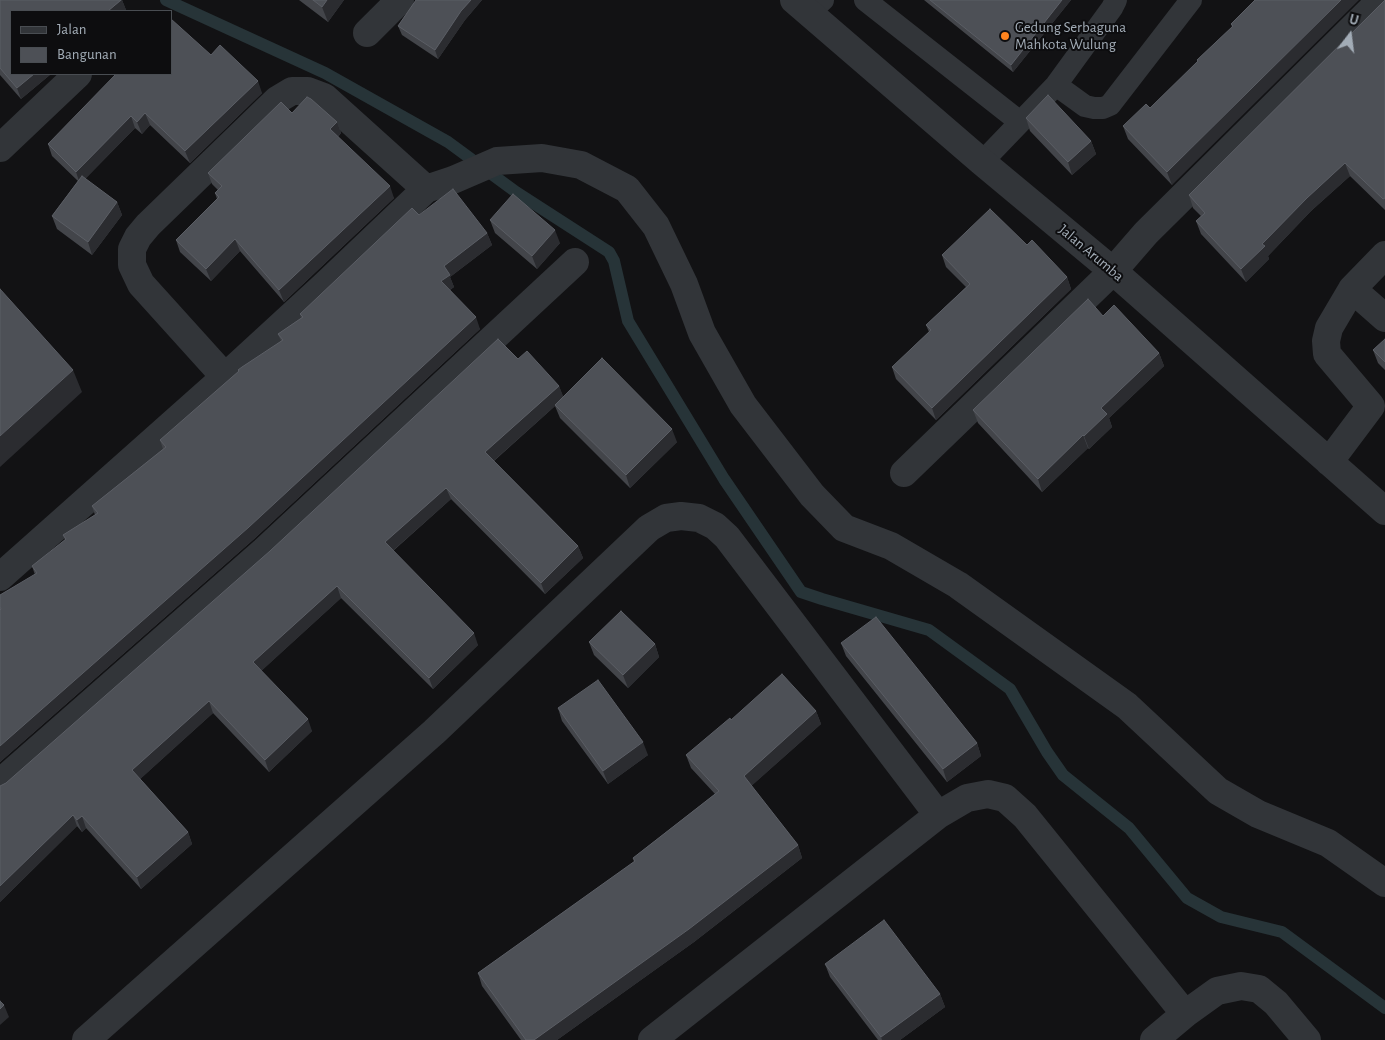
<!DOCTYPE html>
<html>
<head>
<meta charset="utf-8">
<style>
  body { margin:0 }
  #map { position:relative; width:1385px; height:1040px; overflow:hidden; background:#121214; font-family:"Alegreya Sans",sans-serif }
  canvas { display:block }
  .legend { position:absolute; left:10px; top:10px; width:162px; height:65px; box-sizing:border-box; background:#0d0d0f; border:1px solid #494d52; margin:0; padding:6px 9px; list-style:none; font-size:15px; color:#a2acb6 }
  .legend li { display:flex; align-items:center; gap:10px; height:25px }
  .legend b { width:25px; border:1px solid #494d52 }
  .north { position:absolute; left:1325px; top:10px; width:50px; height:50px; -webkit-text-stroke:4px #0d0d0f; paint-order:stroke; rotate:15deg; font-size:14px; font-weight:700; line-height:20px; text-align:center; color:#a2acb6 }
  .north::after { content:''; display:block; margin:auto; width:18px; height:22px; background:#a2acb6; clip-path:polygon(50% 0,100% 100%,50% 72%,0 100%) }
</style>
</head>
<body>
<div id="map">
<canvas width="1385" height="1040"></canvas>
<ul class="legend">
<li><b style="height:6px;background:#323539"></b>Jalan</li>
<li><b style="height:14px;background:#4d5056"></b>Bangunan</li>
</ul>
<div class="north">U</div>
</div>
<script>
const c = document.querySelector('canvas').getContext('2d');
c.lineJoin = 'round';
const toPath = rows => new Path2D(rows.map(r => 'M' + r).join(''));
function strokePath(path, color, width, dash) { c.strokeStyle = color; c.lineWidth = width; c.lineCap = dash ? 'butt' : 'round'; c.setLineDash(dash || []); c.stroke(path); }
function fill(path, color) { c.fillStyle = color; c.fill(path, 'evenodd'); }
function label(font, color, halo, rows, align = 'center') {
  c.font = font + ' "Alegreya Sans",sans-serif'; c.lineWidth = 4; c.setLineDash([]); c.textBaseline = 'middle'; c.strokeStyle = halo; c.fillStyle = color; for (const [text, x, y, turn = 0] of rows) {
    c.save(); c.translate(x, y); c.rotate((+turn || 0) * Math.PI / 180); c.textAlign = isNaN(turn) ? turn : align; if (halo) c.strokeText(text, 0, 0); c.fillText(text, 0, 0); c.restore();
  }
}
strokePath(toPath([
  [166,0,325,73,448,142,516,192,609,252,614,261,628,321,724,479,801,592,822,599,929,630,1010,689,1047,752,1063,775,1129,828,1187,898,1221,917,1282,932,1385,1008]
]), '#273438', 12);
strokePath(toPath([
  [865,0,1020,122],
  [809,13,823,0],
  [1056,85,1085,106,1094,108,1103,108,1110,105,1191,0],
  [982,162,1056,85,1112,8,1116,0]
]), '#323539', 22);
strokePath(toPath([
  [794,0,982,162,1113,271,1385,511],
  [367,33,400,0],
  [0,148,78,74],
  [1352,289,1385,318],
  [225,377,141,284,132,265,132,249,138,237,148,225,277,100,292,91,308,91,324,97,426,189],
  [1329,462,1371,406,1327,354,1326,341,1329,328,1352,289,1385,255],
  [904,473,1113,271,1146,233,1381,0],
  [0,577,225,377,325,285,426,189,453,180,497,161,542,158,581,165,627,189,656,226,684,284,702,333,743,405,812,495,844,528,891,546,958,585,1127,706,1218,791,1258,814,1328,843,1385,883],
  [0,783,264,551,575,262],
  [86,1040,434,732,649,528,666,518,681,516,699,518,715,526,727,537,938,815],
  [652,1040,938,815,967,798,988,794,1005,798,1025,816,1185,1014],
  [1154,1040,1185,1014,1217,991,1241,986,1259,989,1276,1003,1307,1040]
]), '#323539', 28);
fill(toPath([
  [0,0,122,0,126,10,11,74,51,74,21,99,0,75],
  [299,0,344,0,328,22],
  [416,0,482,0,465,20,438,59,402,35,398,26],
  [924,0,1071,0,1013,72],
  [1255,0,1172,185,1128,139,1123,126,1150,108,1198,62,1197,60,1232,27,1231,24],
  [1385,0,1385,210,1350,176,1311,211,1268,256,1269,259,1246,282,1201,234,1196,221,1201,216,1193,208,1189,195],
  [211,55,262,93,190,163,150,125,142,134,135,128,85,179,117,202,122,215,92,255,57,229,52,216,78,181,52,156,48,144],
  [292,113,337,122,341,133,338,137,394,198,284,302,240,251,211,281,180,252,176,240,217,199,215,193,218,190,212,184,208,173],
  [1026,118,1091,141,1096,154,1072,175,1030,131],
  [419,215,487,233,492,245,450,277,454,287,450,290,480,329,254,539,0,762,0,595,35,575,32,566,65,540,63,535,95,515,92,506,163,449,160,440,281,341,278,334,301,318,300,314],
  [490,220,560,243,537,269,495,233],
  [1027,245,1067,277,1071,289,936,420,896,379,892,367,929,332,926,325,966,287,946,267,942,255],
  [1103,316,1159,353,1164,366,1109,418,1112,427,1089,449,1088,448,1042,492,978,423,973,410],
  [1385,339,1385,370,1378,363,1373,350],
  [518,359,559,386,563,397,677,442,630,488,560,418,555,406,494,461,578,546,583,558,545,594,451,499,393,551,478,645,433,689,341,598,261,671,312,731,269,772,213,713,140,779,188,832,192,844,141,889,86,828,82,832,77,826,0,902,0,786,6,783],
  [589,642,655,644,659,657,628,688,594,655],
  [841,643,977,743,981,756,947,782,846,656],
  [558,708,648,755,608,784,562,721],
  [816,711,821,724,751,786,798,845,802,858,694,942,557,1040,521,1040,482,986,478,973,634,862,633,858,715,794,691,768,686,755,731,720],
  [825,964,940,994,945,1007,900,1040,878,1040,830,977]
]), '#43454a');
fill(toPath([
  [122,0,126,10,125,11,108,11],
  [327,0,344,0,328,22,322,7],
  [471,0,482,0,465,20,438,59,435,50,461,11],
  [1062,0,1071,0,1013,72,1011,65],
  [1341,0,1359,0,1172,185,1167,172],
  [34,74,51,74,21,99,17,88],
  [258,81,262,93,190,163,185,151],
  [145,113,150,125,142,134,137,122],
  [131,116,135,128,80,184,76,172],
  [337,122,341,133,334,141,330,129],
  [1091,141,1096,154,1072,175,1068,162],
  [1345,163,1350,176,1311,211,1268,256,1269,259,1246,282,1241,269,1262,244,1307,198],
  [390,186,394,198,284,302,279,290],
  [117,202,122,215,92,255,88,242],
  [555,230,560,243,537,269,532,256],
  [487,233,492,245,450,277,454,287,445,293,441,281,444,266],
  [235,239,240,251,211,281,206,269],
  [1067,277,1071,289,936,420,932,408],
  [476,317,480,329,254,539,0,762,0,746],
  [1159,353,1164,366,1109,418,1112,427,1089,449,1084,436,1101,408],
  [73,370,82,392,0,467,0,436],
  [559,386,564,398,490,464,485,452],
  [672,429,677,442,630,488,626,475],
  [1083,435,1088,448,1042,492,1038,479],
  [446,488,451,499,389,554,385,542],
  [578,546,583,558,545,594,541,583],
  [337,586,341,598,258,674,253,662],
  [474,633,478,645,433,689,429,678],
  [655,644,659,657,628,688,623,675],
  [209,701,213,713,137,782,132,770],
  [816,711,821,724,748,789,744,776],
  [308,719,312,731,269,772,265,760],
  [643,742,648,755,608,784,603,771],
  [977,743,981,756,947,782,943,769],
  [73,815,77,826,0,902,0,886],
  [82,816,86,828,82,832,77,820],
  [188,832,192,844,141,889,137,877],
  [798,845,802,858,694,942,557,1040,534,1040],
  [940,994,945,1007,900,1040,882,1040,881,1037],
  [4,1005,9,1017,0,1025,0,1009]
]), '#2b2c30');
const building = toPath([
  [0,0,121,0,108,11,11,11,11,74,34,74,17,88,0,68,0,0],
  [313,0,327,0,322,7,313,0],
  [416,0,471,0,461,11,435,50,398,26,416,0],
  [930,0,1062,0,1011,65,930,0],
  [1255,0,1341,0,1167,172,1123,126,1146,104,1150,108,1198,61,1197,60,1233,26,1231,24,1255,0],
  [1385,0,1385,198,1383,199,1345,163,1307,198,1262,244,1265,246,1241,269,1196,221,1205,213,1189,195,1385,0],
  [171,19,211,55,220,45,258,81,185,151,145,113,137,122,131,116,76,172,48,144,116,74,171,74,171,19],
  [1048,95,1091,141,1068,162,1026,118,1048,95],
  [307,97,311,99,337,122,330,129,390,186,279,290,235,239,206,269,176,240,219,197,215,193,222,186,208,173,281,102,292,113,307,97],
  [82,176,117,202,88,242,52,216,82,176],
  [453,189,487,233,444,266,450,275,441,281,476,317,249,527,0,746,0,610,1,609,0,607,0,595,37,573,32,566,66,539,63,535,98,513,92,506,166,447,160,440,239,371,238,370,242,367,283,340,278,334,303,317,300,314,412,208,419,215,453,189],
  [513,194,555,230,532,256,490,220,513,194],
  [990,209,1027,245,1032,240,1067,277,932,408,892,367,931,330,926,325,970,284,942,255,990,209],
  [0,289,73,370,0,436,0,289],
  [1088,299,1103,316,1114,305,1159,353,1101,408,1107,414,1084,436,1083,435,1038,479,973,410,1088,299],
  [498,339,518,359,527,351,559,386,485,452,578,546,541,583,446,488,385,542,474,633,429,678,337,586,253,662,308,719,265,760,209,701,132,770,188,832,137,877,82,816,77,820,73,815,0,886,0,786,6,783,270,551,498,339],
  [1385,339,1385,362,1373,350,1385,339],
  [602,358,672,429,626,475,555,405,602,358],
  [621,611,655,644,623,675,589,642,621,611],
  [876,617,977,743,943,769,841,643,876,617],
  [782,674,816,711,744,776,798,845,689,929,534,1040,526,1040,478,973,635,861,633,858,719,791,686,755,730,718,731,720,782,674],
  [598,680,643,742,603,771,558,708,598,680],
  [884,920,940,994,881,1037,825,964,884,920],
  [0,1001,4,1005,0,1009,0,1001]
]);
fill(building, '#4d5056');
strokePath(building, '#5b5e65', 1);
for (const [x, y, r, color] of [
  [1005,36,5,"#ff841e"]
]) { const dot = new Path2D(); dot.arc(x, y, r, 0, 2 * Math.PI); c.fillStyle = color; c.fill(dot); strokePath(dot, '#0d0d0f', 2); }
label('15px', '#a2acb6', '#0d0d0f', [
  ["Gedung Serbaguna",1015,27],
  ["Mahkota Wulung",1015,44]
], 'left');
label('15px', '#a2acb6', '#0d0d0f', [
  ["Jalan Arumba",1091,253,40]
]);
</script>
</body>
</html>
